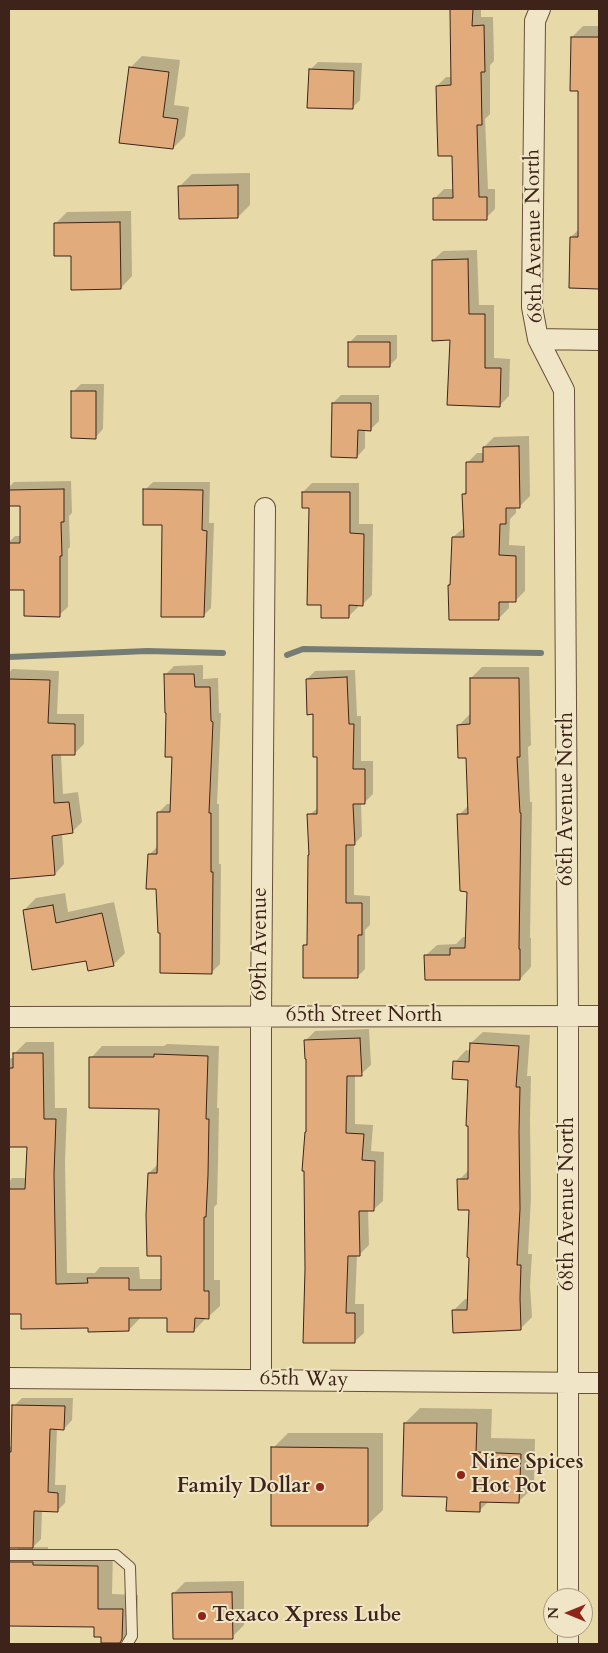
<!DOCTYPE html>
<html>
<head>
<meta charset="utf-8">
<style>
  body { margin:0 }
  #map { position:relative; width:608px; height:1653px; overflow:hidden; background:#e8d9a9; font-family:Cardo,serif }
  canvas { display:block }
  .frame { position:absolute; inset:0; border:10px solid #3d2319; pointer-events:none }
  .north { position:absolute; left:543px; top:1588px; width:50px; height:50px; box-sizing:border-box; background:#f0e6c7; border:1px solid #a89881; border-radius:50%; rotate:270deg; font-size:14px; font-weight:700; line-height:20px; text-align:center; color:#3d2319 }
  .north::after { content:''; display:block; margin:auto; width:18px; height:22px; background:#8f2418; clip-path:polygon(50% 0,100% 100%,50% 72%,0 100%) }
</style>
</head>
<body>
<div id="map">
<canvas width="608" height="1653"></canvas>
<div class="frame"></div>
<div class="north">N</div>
</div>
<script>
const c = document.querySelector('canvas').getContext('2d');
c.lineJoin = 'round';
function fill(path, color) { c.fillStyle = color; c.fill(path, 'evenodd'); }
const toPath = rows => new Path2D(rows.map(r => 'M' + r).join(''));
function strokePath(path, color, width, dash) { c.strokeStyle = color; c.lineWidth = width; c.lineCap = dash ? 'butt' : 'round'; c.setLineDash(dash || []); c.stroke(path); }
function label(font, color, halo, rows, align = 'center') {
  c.font = font + ' Cardo,serif'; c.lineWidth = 4; c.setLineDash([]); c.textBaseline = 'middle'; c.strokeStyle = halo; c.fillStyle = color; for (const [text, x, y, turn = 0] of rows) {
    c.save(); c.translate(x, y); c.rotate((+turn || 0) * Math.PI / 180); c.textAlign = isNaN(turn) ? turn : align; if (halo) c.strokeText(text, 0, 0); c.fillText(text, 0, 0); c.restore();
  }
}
fill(toPath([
  [451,9,481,9,481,17,493,17,494,61,490,65,490,114,485,119,488,189,495,189,495,209,486,218,435,198,444,189,454,189,453,154,437,86,446,77,452,77],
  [583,26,599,26,599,288,570,287,571,237,579,229,579,90,572,37],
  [142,56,180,60,174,105,189,107,185,136,173,148,130,68],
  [318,62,362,63,360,100,352,108,310,70],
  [250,173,250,205,238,217,180,186,192,174],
  [131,211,132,276,121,288,55,224,67,212],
  [477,250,479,305,494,305,494,358,510,359,509,396,499,406,451,339,433,260,443,251],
  [357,335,397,335,397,358,389,366,349,343],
  [81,384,104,384,103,429,95,438,73,392],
  [341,395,379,395,379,421,371,429,365,429,365,448,357,457,333,403],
  [529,436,530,496,520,506,516,506,516,513,510,519,509,545,525,546,525,591,515,601,509,601,509,608,498,619,451,584,453,537,465,527,463,494,467,491,467,463,477,453,484,453,484,447,494,437],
  [71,481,72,513,69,516,70,547,68,549,68,607,59,615,25,589,9,589,9,542,15,536,21,536,21,505,9,505,9,487,14,482],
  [153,482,210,482,209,523,214,523,211,608,203,616,163,524,145,490],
  [312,483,359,483,359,524,373,524,372,595,363,604,358,604,358,607,348,617,322,604,310,507,303,492],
  [203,665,203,679,218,678,219,713,221,713,217,804,219,804,219,864,221,864,220,964,212,972,162,932,157,888,149,855,158,846,158,813,167,804,172,804,173,756,167,712,165,675,174,666],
  [482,667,529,667,531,745,528,747,530,802,532,802,530,938,531,938,531,967,520,979,425,956,437,945,456,944,463,937,467,937,468,890,459,815,469,805,467,757,459,725,470,714,471,678],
  [12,669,59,671,57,714,84,714,84,744,74,754,61,754,63,794,78,792,82,822,72,832,62,833,64,864,55,874,9,878,9,673],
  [355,670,357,716,361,716,361,761,373,761,373,794,365,802,361,802,362,836,354,844,354,895,370,896,370,925,365,930,365,969,357,977,304,946,308,942,309,815,319,807,319,756,314,713,307,679,315,671],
  [65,893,68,912,114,902,125,953,113,965,24,910,36,898],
  [369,1029,371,1065,361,1074,355,1075,355,1124,373,1125,371,1151,384,1152,383,1201,373,1210,368,1210,369,1245,359,1255,357,1255,355,1304,364,1304,364,1333,354,1342,304,1342,308,1130,308,1058,305,1041,315,1031],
  [483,1032,530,1035,527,1076,531,1076,530,1120,531,1197,528,1254,532,1254,530,1286,532,1317,520,1329,453,1311,465,1299,468,1299,470,1209,459,1180,469,1170,469,1079,455,1062,466,1050,471,1051,471,1043],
  [26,1042,54,1042,55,1108,67,1108,65,1162,67,1273,95,1273,100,1267,139,1267,140,1279,162,1279,163,1255,149,1173,159,1163,161,1108,91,1058,102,1046,164,1046,167,1044,219,1046,217,1108,219,1108,218,1163,217,1204,214,1207,214,1280,220,1280,220,1306,208,1317,205,1317,205,1319,194,1331,168,1317,140,1317,140,1318,129,1330,22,1313,9,1313,9,1182,12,1178,27,1178,28,1146,9,1145,9,1060,11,1058,15,1058,15,1053],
  [22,1398,73,1398,72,1420,64,1429,57,1428,55,1485,66,1485,65,1503,57,1511,42,1510,41,1539,33,1547,48,1547,48,1550,113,1551,112,1594,138,1595,137,1622,135,1627,120,1642,102,1636,95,1626,9,1624,9,1549,16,1550,19,1547,9,1547,9,1448,13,1444,14,1406],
  [420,1408,492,1409,491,1438,535,1439,534,1487,518,1502,489,1501,479,1511,448,1496,405,1423],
  [288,1433,383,1433,383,1510,367,1525,273,1448],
  [244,1581,244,1625,232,1637,173,1594,185,1582]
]), '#0003');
strokePath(toPath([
  [287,655,303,649,541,653],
  [9,657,147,651,223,653]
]), '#757c75', 6);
const building = toPath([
  [450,9,473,9,472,26,484,25,485,72,481,72,482,125,477,125,479,197,487,197,487,220,433,220,433,198,453,198,452,156,438,156,437,125,436,86,451,85,450,9],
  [571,37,599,37,599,289,569,288,570,237,578,237,578,91,570,91,571,37],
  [129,67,169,72,163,117,178,119,173,149,119,143,129,67],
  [309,69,354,71,353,109,307,108,309,69],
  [238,185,238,218,179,219,178,186,238,185],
  [120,222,121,289,71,290,71,256,54,256,54,223,120,222],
  [468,259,469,314,485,314,485,368,501,368,500,407,447,405,450,340,432,341,432,260,468,259],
  [348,342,390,342,390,367,348,367,348,342],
  [71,391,96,391,96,439,71,438,71,391],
  [332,403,371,403,371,431,358,430,357,458,331,457,332,403],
  [519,446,520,508,506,508,506,524,500,524,499,555,516,556,516,602,499,602,499,620,449,620,448,585,450,585,452,537,464,537,462,494,466,494,466,462,483,462,483,447,519,446],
  [64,489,64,522,61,522,62,556,60,556,60,617,24,616,24,590,9,590,9,543,20,543,20,506,9,506,9,490,64,489],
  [143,489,203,490,202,530,207,531,204,617,161,617,162,525,143,525,143,489],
  [302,492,350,492,350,533,364,534,363,606,349,605,349,618,321,618,321,605,307,605,309,508,302,508,302,492],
  [164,674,194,674,195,687,210,687,211,721,213,722,209,813,211,813,211,872,213,872,212,974,160,973,160,933,158,933,156,889,146,889,148,854,157,854,157,812,170,812,172,757,165,757,166,713,165,713,164,674],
  [347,677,349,724,354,724,353,769,365,769,365,804,353,804,355,845,346,845,346,903,362,903,362,935,358,935,358,978,303,978,303,945,307,945,308,855,309,855,307,814,317,814,317,757,313,757,313,714,307,715,306,679,347,677],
  [470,678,519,678,520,757,517,757,520,813,521,813,519,949,520,949,520,980,425,980,424,955,450,955,450,948,465,948,467,892,460,891,457,814,468,814,466,758,458,758,457,725,470,724,470,678],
  [9,679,50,680,48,723,75,724,75,755,52,755,54,803,69,802,73,833,52,836,55,875,9,879,9,679],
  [53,905,56,923,102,913,114,966,88,971,86,961,32,970,23,910,53,905],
  [360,1038,362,1076,347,1076,346,1133,364,1134,362,1160,375,1161,374,1211,359,1211,360,1256,348,1256,346,1313,355,1313,355,1343,303,1343,305,1269,304,1171,302,1171,305,1132,306,1132,306,1059,305,1059,304,1040,360,1038],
  [470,1043,519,1046,516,1087,520,1087,519,1132,520,1209,517,1265,521,1265,520,1298,521,1330,453,1333,452,1310,467,1310,469,1258,467,1257,469,1210,458,1210,457,1179,468,1179,468,1126,466,1126,468,1080,452,1079,453,1061,469,1062,470,1043],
  [13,1053,43,1053,44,1119,56,1119,54,1174,56,1284,88,1283,87,1278,129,1278,129,1290,161,1290,161,1256,147,1256,146,1215,148,1173,157,1173,159,1109,89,1108,89,1057,154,1057,154,1054,208,1056,206,1119,209,1119,208,1175,206,1217,204,1217,204,1291,209,1291,209,1319,195,1318,194,1332,167,1332,167,1318,129,1318,129,1331,88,1332,88,1328,21,1329,21,1314,9,1314,9,1189,25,1189,27,1147,9,1147,9,1068,13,1068,13,1053],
  [12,1405,65,1406,64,1430,50,1429,48,1492,58,1493,58,1512,34,1511,33,1548,9,1548,9,1452,11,1452,12,1405],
  [404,1423,477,1423,476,1452,521,1454,519,1503,480,1502,480,1512,446,1511,447,1497,402,1496,404,1423],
  [271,1447,368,1448,368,1526,271,1526,271,1447],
  [9,1562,33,1562,33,1565,98,1566,98,1609,123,1609,122,1639,120,1643,101,1643,101,1637,94,1637,94,1627,9,1626,9,1562],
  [232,1592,233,1639,173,1639,172,1593,232,1592]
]);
fill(building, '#e2ab7c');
strokePath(building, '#3d2319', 1);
const lane = toPath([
  [9,1555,116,1555,130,1567,132,1636,127,1644]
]);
const street = toPath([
  [540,9,535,21,532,307,538,339,564,390,568,1016,568,1598],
  [538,339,599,340],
  [9,1017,599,1016],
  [9,1378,599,1383],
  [261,1380,261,1016,265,508],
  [568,1644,568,1628]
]);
strokePath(lane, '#68503d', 12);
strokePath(street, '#68503d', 22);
strokePath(lane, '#f0e6c7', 10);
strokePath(street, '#f0e6c7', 20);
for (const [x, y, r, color] of [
  [461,1475,5,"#8f2418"],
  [320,1487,5,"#8f2418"],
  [202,1616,5,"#8f2418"]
]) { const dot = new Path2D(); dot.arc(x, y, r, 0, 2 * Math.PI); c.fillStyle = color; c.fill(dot); strokePath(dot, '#f0e6c7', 2); }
label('21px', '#3d2319', '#f0e6c7', [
  ["68th Avenue North",535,236,-91],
  ["68th Avenue North",567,799,-90],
  ["69th Avenue",261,944,-90],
  ["65th Street North",364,1016],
  ["68th Avenue North",568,1204,-90],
  ["65th Way",304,1380,1]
]);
label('bold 21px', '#3d2319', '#f0e6c7', [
  ["Nine Spices",471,1463],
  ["Hot Pot",471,1487],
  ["Family Dollar",310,1487,"right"],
  ["Texaco Xpress Lube",212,1616]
], 'left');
</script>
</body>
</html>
